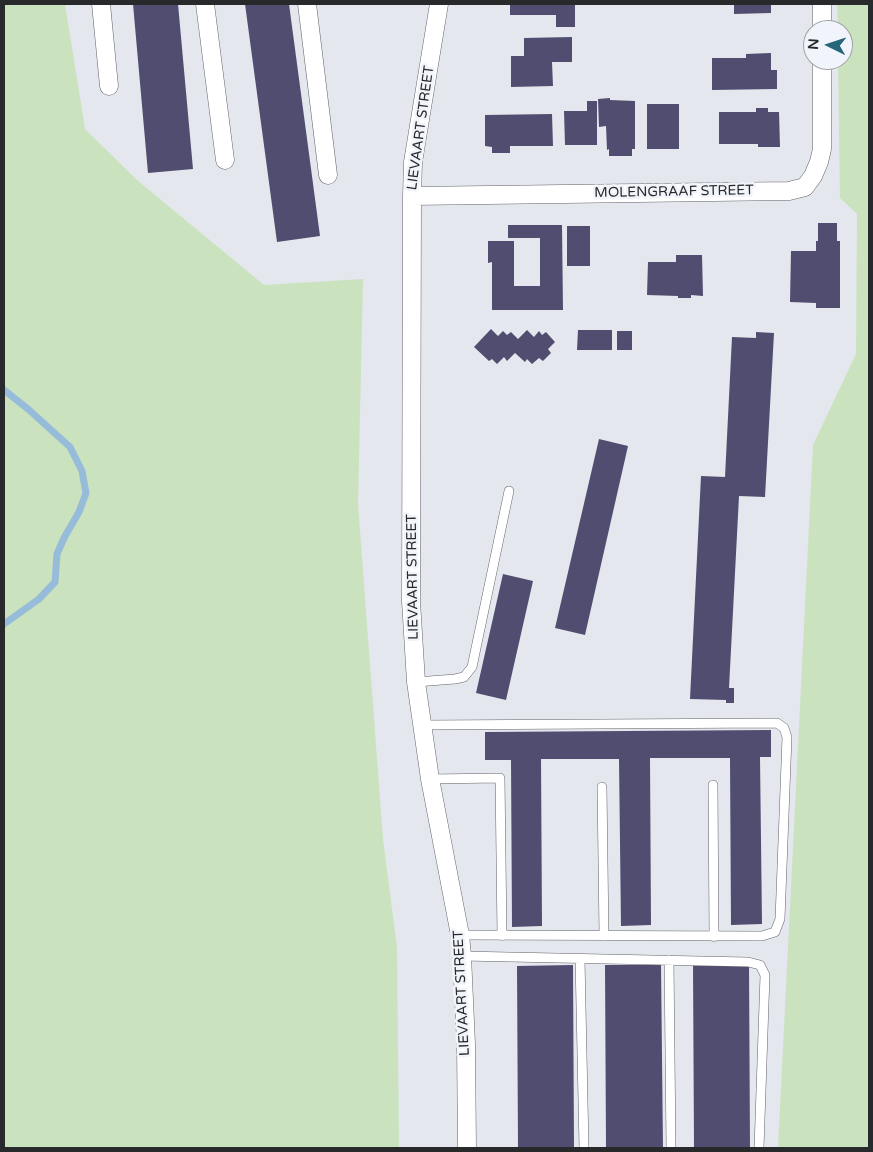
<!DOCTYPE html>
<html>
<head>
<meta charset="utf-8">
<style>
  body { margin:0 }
  #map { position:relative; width:873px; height:1152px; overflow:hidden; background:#e4e7ed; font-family:"Varela Round",sans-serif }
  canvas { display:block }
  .frame { position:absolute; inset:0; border:5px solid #28292b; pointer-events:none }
  .north { position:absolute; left:803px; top:20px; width:50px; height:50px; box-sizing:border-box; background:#f1f4fb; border:1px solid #a1a3a8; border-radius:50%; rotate:274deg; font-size:14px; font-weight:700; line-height:20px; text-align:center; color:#28292b }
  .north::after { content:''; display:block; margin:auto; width:18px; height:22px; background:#27667b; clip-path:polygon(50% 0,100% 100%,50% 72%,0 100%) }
</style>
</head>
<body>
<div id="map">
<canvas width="873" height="1152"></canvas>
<div class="frame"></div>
<div class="north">N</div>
</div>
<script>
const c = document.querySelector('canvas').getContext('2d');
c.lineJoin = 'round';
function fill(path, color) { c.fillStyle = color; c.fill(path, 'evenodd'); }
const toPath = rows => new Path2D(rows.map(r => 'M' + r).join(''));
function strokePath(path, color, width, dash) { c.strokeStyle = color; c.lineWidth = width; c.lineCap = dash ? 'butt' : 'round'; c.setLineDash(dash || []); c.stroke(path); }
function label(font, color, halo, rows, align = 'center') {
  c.font = font + ' "Varela Round",sans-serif'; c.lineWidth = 5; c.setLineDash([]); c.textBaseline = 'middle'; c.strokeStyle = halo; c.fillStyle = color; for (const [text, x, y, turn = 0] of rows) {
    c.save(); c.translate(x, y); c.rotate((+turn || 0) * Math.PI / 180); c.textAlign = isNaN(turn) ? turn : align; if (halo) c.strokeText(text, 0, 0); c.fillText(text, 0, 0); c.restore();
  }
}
fill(toPath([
  [4,4,65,4,85,129,137,180,264,285,363,279,358,504,383,839,397,948,399,1148,4,1148],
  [837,4,869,4,869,1148,778,1148,813,445,856,354,857,214,840,198,838,60,843,60,843,30,838,30]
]), '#cbe2bf');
strokePath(toPath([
  [4,390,28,409,70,447,82,471,86,493,79,512,64,538,57,554,55,582,39,599,4,624]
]), '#96bcda', 7);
fill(toPath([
  [133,4,178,4,193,169,148,173],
  [245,4,289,4,320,236,277,242],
  [510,4,575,4,575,27,556,27,556,15,510,15],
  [734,4,771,4,771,13,734,14],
  [572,37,572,62,552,62,553,86,511,87,511,56,524,56,524,38],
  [771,53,771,70,777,70,777,89,712,90,712,58,746,58,746,54],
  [610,98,610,100,635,101,635,149,632,149,632,156,609,156,609,149,607,150,606,126,599,127,598,99],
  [587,101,597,101,597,145,565,145,564,111,587,111],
  [647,104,679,104,679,149,647,149],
  [756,108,768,108,768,112,779,112,780,147,758,147,758,144,719,144,719,112,756,112],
  [552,114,553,146,510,146,510,153,492,153,492,147,485,146,485,115],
  [818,223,837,223,837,241,840,241,840,308,816,308,816,303,790,302,791,251,816,251,816,241,818,241],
  [508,225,562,225,563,310,492,310,492,262,488,263,488,241,514,241,514,286,540,286,540,238,508,238],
  [567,226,590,226,590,266,567,266],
  [676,255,702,255,703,296,691,295,691,298,678,298,678,296,647,295,648,262,676,262],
  [491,329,498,336,503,331,507,335,511,332,518,339,527,330,534,337,539,331,542,335,546,332,555,342,548,349,551,353,543,361,539,358,532,364,527,359,525,362,515,353,507,361,504,357,497,364,492,359,489,361,474,347],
  [578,330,612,330,612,350,577,350],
  [617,331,632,331,632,350,617,350],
  [756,332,774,333,765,497,739,496,729,688,734,688,734,703,726,703,726,700,690,699,701,476,725,477,732,337,756,338],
  [599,439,628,446,585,635,555,628],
  [503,574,533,581,506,700,476,693],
  [771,730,771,757,760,757,762,924,731,925,730,758,650,758,651,925,621,926,619,759,541,759,542,926,512,927,511,760,485,760,485,732],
  [749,963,750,1148,694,1148,693,964],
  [573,965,574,1148,518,1148,517,966],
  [605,965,661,965,663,1148,606,1148]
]), '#504d71');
const lane = toPath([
  [416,682,455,679,464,677,472,667,509,491],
  [422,725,777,723,784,728,787,737,780,919,775,932,762,936,460,935],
  [430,779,500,778,502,936],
  [713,785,714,937],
  [602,787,604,936],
  [462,956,748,962,760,965,765,975,759,1148],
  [580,959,584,1148],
  [669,960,671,1148]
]);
const street = toPath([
  [101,4,109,86],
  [205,4,225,160],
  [307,4,328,175],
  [439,4,413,162,412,196,411,601,416,682,430,779,460,935,462,956,466,1044,467,1148],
  [822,4,822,30],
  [412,196,789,191,805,187,813,176,819,162,822,149,822,60]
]);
strokePath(lane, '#616369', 10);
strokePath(street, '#616369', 19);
strokePath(lane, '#fff', 9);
strokePath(street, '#fff', 18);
label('14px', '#28292b', '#f1f4fb', [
  ["LIEVAART STREET",421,128,-82],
  ["MOLENGRAAF STREET",674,192,-1],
  ["LIEVAART STREET",413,577,-91],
  ["LIEVAART STREET",462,993,-93]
]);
</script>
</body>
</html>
